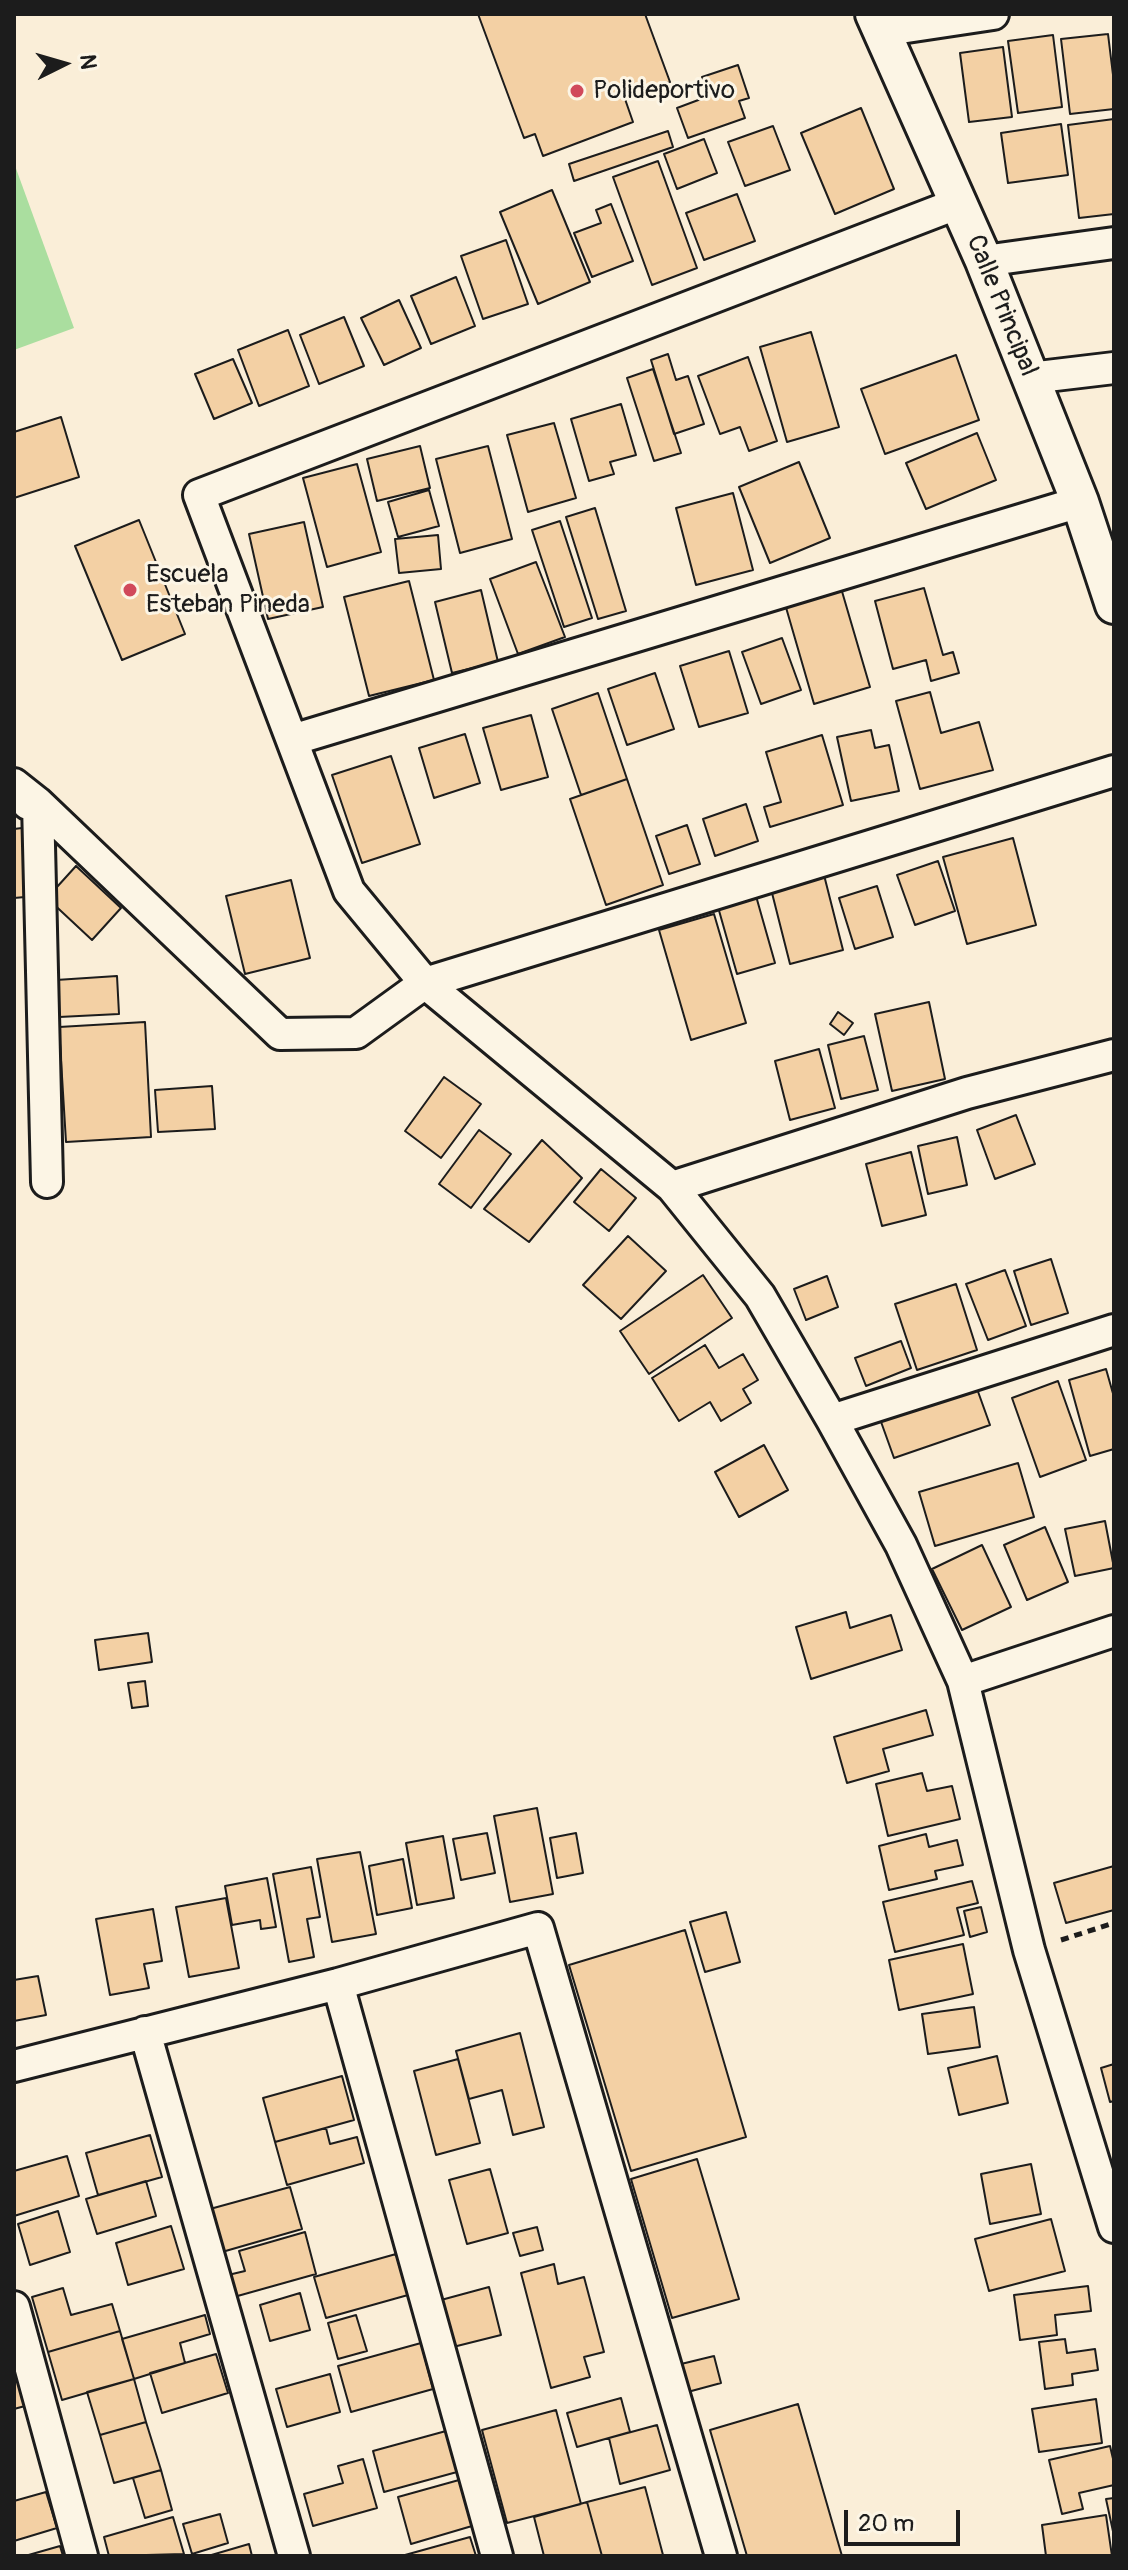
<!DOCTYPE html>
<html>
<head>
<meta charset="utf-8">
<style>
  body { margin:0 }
  #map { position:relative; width:1128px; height:2570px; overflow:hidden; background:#faeed8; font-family:Pangolin,sans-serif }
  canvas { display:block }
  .frame { position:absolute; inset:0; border:16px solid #1c1c1c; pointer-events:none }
  .north { position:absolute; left:24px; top:24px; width:80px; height:80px; -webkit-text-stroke:6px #fcf5e5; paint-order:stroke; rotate:85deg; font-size:22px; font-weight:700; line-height:32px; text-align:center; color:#1c1c1c }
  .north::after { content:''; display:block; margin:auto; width:28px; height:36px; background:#1c1c1c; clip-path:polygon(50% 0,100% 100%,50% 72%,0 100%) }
  .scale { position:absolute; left:844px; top:2510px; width:116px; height:36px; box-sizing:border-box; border:4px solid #1c1c1c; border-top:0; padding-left:10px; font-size:24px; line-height:28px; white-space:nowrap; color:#1c1c1c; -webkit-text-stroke:6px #fcf5e5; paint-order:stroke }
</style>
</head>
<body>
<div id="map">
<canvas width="1128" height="2570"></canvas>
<div class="frame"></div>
<div class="north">N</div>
<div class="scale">20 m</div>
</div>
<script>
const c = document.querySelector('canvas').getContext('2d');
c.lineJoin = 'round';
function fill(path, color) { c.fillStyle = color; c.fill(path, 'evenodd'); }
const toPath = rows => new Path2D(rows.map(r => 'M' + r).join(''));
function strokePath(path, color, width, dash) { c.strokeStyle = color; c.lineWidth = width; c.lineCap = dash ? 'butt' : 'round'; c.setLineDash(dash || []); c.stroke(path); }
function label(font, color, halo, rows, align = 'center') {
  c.font = font + ' Pangolin,sans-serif'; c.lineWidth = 6; c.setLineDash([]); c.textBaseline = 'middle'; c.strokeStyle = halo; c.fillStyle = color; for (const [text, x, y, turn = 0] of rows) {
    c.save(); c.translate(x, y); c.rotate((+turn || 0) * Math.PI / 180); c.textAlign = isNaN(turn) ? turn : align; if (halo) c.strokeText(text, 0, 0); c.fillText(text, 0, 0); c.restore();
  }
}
fill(toPath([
  [14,163,74,328,14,350]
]), '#aade9f');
const building = toPath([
  [478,14,645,14,670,82,625,99,633,122,543,156,535,134,524,138,478,14],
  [1108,34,1114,83,1114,109,1070,114,1061,39,1108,34],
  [1053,35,1062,107,1018,113,1008,41,1053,35],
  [1003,47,1012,117,969,122,960,53,1003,47],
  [738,65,749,98,739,101,745,118,688,138,677,108,709,96,702,77,738,65],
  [861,108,894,189,835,214,801,133,861,108],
  [1114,119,1114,214,1079,218,1068,125,1114,119],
  [1061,124,1068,175,1008,183,1001,133,1061,124],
  [773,126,790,170,745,186,728,142,773,126],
  [668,131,673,147,574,181,569,164,668,131],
  [704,139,717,173,677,189,664,154,704,139],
  [658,161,697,268,652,285,613,177,658,161],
  [552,190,590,282,538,304,500,212,552,190],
  [737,194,755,241,704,260,686,213,737,194],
  [611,204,633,261,592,277,574,233,601,223,596,210,611,204],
  [506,240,528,304,483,319,461,256,506,240],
  [456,277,475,326,431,344,411,296,456,277],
  [399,300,421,348,384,365,361,318,399,300],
  [344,317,364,366,319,384,300,335,344,317],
  [288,330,309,386,259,406,238,350,288,330],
  [811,332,839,427,787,442,760,347,811,332],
  [668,354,676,380,688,376,704,424,674,434,651,360,668,354],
  [956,355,979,420,885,454,861,389,956,355],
  [748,357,777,441,749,451,740,427,720,434,698,376,748,357],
  [233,359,252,403,214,419,195,374,233,359],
  [653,369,681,453,654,461,627,378,653,369],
  [621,404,636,455,610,462,614,474,589,481,571,419,621,404],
  [61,417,79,477,14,498,14,432,61,417],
  [554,423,576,498,528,512,507,435,554,423],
  [977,433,996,480,926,509,906,463,977,433],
  [420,446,430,488,377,501,367,459,420,446],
  [488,446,512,539,460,553,436,459,488,446],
  [799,462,830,538,770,563,739,487,799,462],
  [357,464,381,552,327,567,303,478,357,464],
  [429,490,439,526,398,537,388,502,429,490],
  [733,493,753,570,696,585,676,508,733,493],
  [595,508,626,611,598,619,566,517,595,508],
  [139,520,185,634,122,660,75,546,139,520],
  [560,521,592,618,564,627,532,530,560,521],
  [304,522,323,607,268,619,249,534,304,522],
  [438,535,441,569,399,573,395,539,438,535],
  [536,562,565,637,518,654,490,579,536,562],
  [409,581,434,680,369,696,344,597,409,581],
  [841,588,870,687,814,704,785,604,841,588],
  [924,588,943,655,953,652,959,673,931,681,926,660,893,669,875,601,924,588],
  [481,590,498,662,452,673,435,602,481,590],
  [782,638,801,690,761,704,742,652,782,638],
  [729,651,748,713,699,727,680,666,729,651],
  [655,673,674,729,627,745,608,689,655,673],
  [930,692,941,733,979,722,993,770,920,789,896,701,930,692],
  [598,693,627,779,581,795,552,709,598,693],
  [531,715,548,777,501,790,483,728,531,715],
  [871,730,875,748,889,745,899,791,851,801,837,737,871,730],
  [465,734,480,783,434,798,419,748,465,734],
  [822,735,843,805,770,827,764,807,781,802,766,752,822,735],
  [391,756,420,844,362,863,332,775,391,756],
  [627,779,663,885,606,905,570,799,627,779],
  [746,804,758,841,715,856,703,819,746,804],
  [687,825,700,864,669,874,656,836,687,825],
  [30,827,36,896,14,898,14,829,30,827],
  [1013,838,1036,925,967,944,943,857,1013,838],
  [938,861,955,911,915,925,897,875,938,861],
  [76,866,121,908,92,940,47,898,76,866],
  [824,875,843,950,790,964,771,889,824,875],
  [291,880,310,958,245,974,226,896,291,880],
  [877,886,893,937,855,949,839,898,877,886],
  [756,896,775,963,737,974,718,907,756,896],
  [714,914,746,1023,691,1040,659,930,714,914],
  [117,976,119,1014,59,1017,56,980,117,976],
  [929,1002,945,1079,892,1091,875,1014,929,1002],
  [838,1012,853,1023,844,1035,830,1024,838,1012],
  [145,1022,151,1137,66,1142,59,1027,145,1022],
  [864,1036,878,1090,841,1099,828,1045,864,1036],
  [819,1049,835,1108,790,1120,775,1061,819,1049],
  [444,1077,481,1104,441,1158,405,1131,444,1077],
  [212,1086,215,1129,158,1132,155,1090,212,1086],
  [1016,1115,1035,1164,995,1179,977,1130,1016,1115],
  [479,1130,511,1154,471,1208,439,1184,479,1130],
  [957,1137,967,1185,928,1194,918,1146,957,1137],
  [542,1140,582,1178,529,1242,484,1209,542,1140],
  [911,1152,926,1215,882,1226,866,1164,911,1152],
  [601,1169,636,1198,609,1231,574,1202,601,1169],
  [628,1236,666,1271,621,1319,583,1285,628,1236],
  [1051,1259,1068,1313,1031,1325,1014,1271,1051,1259],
  [1005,1270,1026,1326,988,1340,966,1284,1005,1270],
  [703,1275,732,1318,649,1374,620,1331,703,1275],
  [827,1276,838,1307,806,1320,794,1289,827,1276],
  [956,1284,977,1350,917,1370,895,1304,956,1284],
  [901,1341,911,1368,866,1386,855,1358,901,1341],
  [705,1345,719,1368,743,1354,758,1380,743,1389,751,1403,721,1421,710,1402,679,1421,652,1378,705,1345],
  [1106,1369,1114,1397,1114,1449,1090,1456,1069,1380,1106,1369],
  [1058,1381,1086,1460,1040,1477,1012,1398,1058,1381],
  [976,1386,990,1425,894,1458,880,1419,976,1386],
  [764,1445,788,1490,739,1517,715,1472,764,1445],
  [1018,1463,1034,1517,935,1546,919,1492,1018,1463],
  [1105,1521,1114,1568,1075,1576,1065,1529,1105,1521],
  [1045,1527,1068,1582,1027,1600,1004,1545,1045,1527],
  [982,1545,1011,1607,962,1630,932,1569,982,1545],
  [846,1612,850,1628,891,1615,902,1650,811,1679,796,1627,846,1612],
  [148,1633,152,1662,99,1670,95,1640,148,1633],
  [145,1681,148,1706,132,1708,128,1683,145,1681],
  [926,1710,933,1735,883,1749,889,1771,847,1783,834,1737,926,1710],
  [922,1773,927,1791,952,1786,960,1819,888,1836,876,1784,922,1773],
  [537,1808,553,1894,510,1902,494,1816,537,1808],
  [487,1833,495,1873,461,1880,453,1839,487,1833],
  [576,1833,583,1873,557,1878,550,1838,576,1833],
  [926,1834,929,1847,957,1840,963,1865,935,1871,937,1879,889,1890,879,1846,926,1834],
  [443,1836,454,1898,417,1905,406,1843,443,1836],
  [360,1852,376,1934,332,1942,317,1859,360,1852],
  [403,1859,412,1908,377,1915,369,1866,403,1859],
  [1114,1866,1114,1910,1066,1923,1054,1883,1114,1866],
  [311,1867,320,1917,307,1919,314,1957,289,1962,273,1874,311,1867],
  [267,1878,276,1927,261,1929,260,1920,232,1925,225,1886,267,1878],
  [972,1881,978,1903,957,1908,964,1935,895,1952,883,1902,972,1881],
  [226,1898,239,1968,189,1977,176,1907,226,1898],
  [981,1907,987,1932,970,1937,964,1911,981,1907],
  [153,1909,162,1961,144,1964,149,1988,110,1995,96,1919,153,1909],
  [726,1912,740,1962,705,1972,690,1922,726,1912],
  [685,1930,746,2137,631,2171,569,1965,685,1930],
  [963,1944,973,1994,899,2010,889,1960,963,1944],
  [38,1976,46,2015,14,2021,14,1980,38,1976],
  [974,2007,980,2047,928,2054,922,2014,974,2007],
  [520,2033,544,2127,513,2135,502,2090,469,2099,456,2051,520,2033],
  [997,2056,1008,2103,959,2115,948,2068,997,2056],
  [458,2059,480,2143,436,2155,414,2071,458,2059],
  [1114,2064,1114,2101,1110,2102,1101,2068,1114,2064],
  [342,2076,354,2120,275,2142,263,2098,342,2076],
  [326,2128,330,2144,357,2137,364,2163,287,2185,275,2142,326,2128],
  [150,2135,162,2177,98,2195,86,2153,150,2135],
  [67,2156,79,2196,14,2216,14,2171,67,2156],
  [697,2159,739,2299,672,2318,631,2179,697,2159],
  [1031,2164,1041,2214,990,2224,981,2174,1031,2164],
  [490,2169,508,2233,467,2244,449,2180,490,2169],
  [146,2181,156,2216,97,2234,86,2199,146,2181],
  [290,2187,302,2229,222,2252,210,2209,290,2187],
  [58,2211,70,2252,30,2265,18,2224,58,2211],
  [1051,2219,1065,2271,989,2291,975,2239,1051,2219],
  [171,2226,184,2269,128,2285,116,2243,171,2226],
  [537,2227,543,2250,520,2256,513,2233,537,2227],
  [305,2232,316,2274,234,2297,228,2275,245,2271,239,2251,305,2232],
  [396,2254,408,2295,326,2318,314,2277,396,2254],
  [554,2264,558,2284,584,2277,604,2352,584,2357,590,2377,551,2388,521,2273,554,2264],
  [1088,2286,1091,2311,1055,2315,1057,2335,1020,2340,1014,2295,1088,2286],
  [489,2287,501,2335,453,2347,441,2300,489,2287],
  [63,2288,71,2315,112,2304,120,2331,48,2352,32,2297,63,2288],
  [300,2293,310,2330,270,2341,260,2305,300,2293],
  [205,2315,210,2334,180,2343,185,2363,134,2379,122,2339,205,2315],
  [356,2315,367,2351,338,2359,328,2323,356,2315],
  [120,2331,134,2379,62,2400,48,2352,120,2331],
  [1065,2339,1067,2353,1095,2349,1098,2370,1072,2374,1073,2385,1045,2389,1039,2342,1065,2339],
  [421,2343,433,2389,351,2412,338,2366,421,2343],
  [216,2354,228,2393,162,2413,150,2373,216,2354],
  [714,2356,721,2383,684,2393,677,2365,714,2356],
  [14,2369,25,2406,14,2409,14,2369],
  [330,2374,340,2412,287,2427,276,2389,330,2374],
  [134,2379,146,2422,100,2435,87,2392,134,2379],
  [621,2398,630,2432,577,2447,567,2413,621,2398],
  [1096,2399,1102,2443,1039,2452,1032,2409,1096,2399],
  [798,2404,842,2556,747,2556,710,2430,798,2404],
  [556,2410,581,2504,507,2523,482,2430,556,2410],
  [146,2422,161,2470,114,2483,100,2435,146,2422],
  [657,2425,670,2470,620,2484,609,2438,657,2425],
  [446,2431,457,2472,384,2492,373,2451,446,2431],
  [1110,2446,1114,2463,1114,2485,1079,2493,1083,2509,1062,2514,1049,2460,1110,2446],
  [363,2459,377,2508,313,2526,304,2494,343,2483,338,2466,363,2459],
  [161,2470,172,2510,145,2518,133,2478,161,2470],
  [459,2480,472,2526,411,2544,398,2497,459,2480],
  [645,2487,663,2555,602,2556,587,2502,645,2487],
  [46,2492,57,2528,14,2541,14,2501,46,2492],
  [1114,2498,1114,2536,1106,2499,1114,2498],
  [587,2502,602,2556,544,2556,534,2517,587,2502],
  [220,2514,228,2543,192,2554,183,2524,220,2514],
  [1106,2515,1112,2556,1046,2556,1042,2525,1106,2515],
  [173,2517,184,2554,109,2556,104,2537,173,2517],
  [470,2537,476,2556,405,2556,405,2555,470,2537],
  [249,2544,252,2556,208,2556,249,2544],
  [60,2546,63,2556,25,2556,60,2546]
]);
fill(building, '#f3d0a4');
strokePath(building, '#1c1c1c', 2);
const minor = toPath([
  [880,31,993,14],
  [959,203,199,495,349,891,425,983,672,1187,760,1296,832,1420,901,1545,963,1681,1029,1950,1114,2227],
  [984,261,1114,243],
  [1030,378,1114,368],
  [292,740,1080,502],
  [14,784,38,803,280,1034,356,1033,425,983,1114,771],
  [28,804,38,803,47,1182],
  [672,1187,967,1093,1114,1055],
  [832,1420,1114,1330],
  [963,1681,1114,1631],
  [338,1984,497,2556],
  [145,2032,294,2556],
  [14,2066,338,1984,538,1928,721,2556],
  [14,2307,82,2556]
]);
const tertiary = toPath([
  [874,14,984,261,1080,502,1114,605]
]);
strokePath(minor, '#1c1c1c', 36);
strokePath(tertiary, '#1c1c1c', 42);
strokePath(toPath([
  [1061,1940,1114,1923]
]), '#1c1c1c', 5, [8, 6]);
strokePath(minor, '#fcf5e5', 30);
strokePath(tertiary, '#fcf5e5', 36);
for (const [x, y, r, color] of [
  [577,91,8,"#d1495b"],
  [130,590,8,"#d1495b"]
]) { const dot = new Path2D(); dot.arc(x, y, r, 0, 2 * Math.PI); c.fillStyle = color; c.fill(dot); strokePath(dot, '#fcf5e5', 3); }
label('26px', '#1c1c1c', '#fcf5e5', [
  ["Polideportivo",593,91],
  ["Escuela",146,575],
  ["Esteban Pineda",146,605]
], 'left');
label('26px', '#1c1c1c', '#fcf5e5', [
  ["Calle Principal",1001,306,68]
]);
</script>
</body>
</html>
